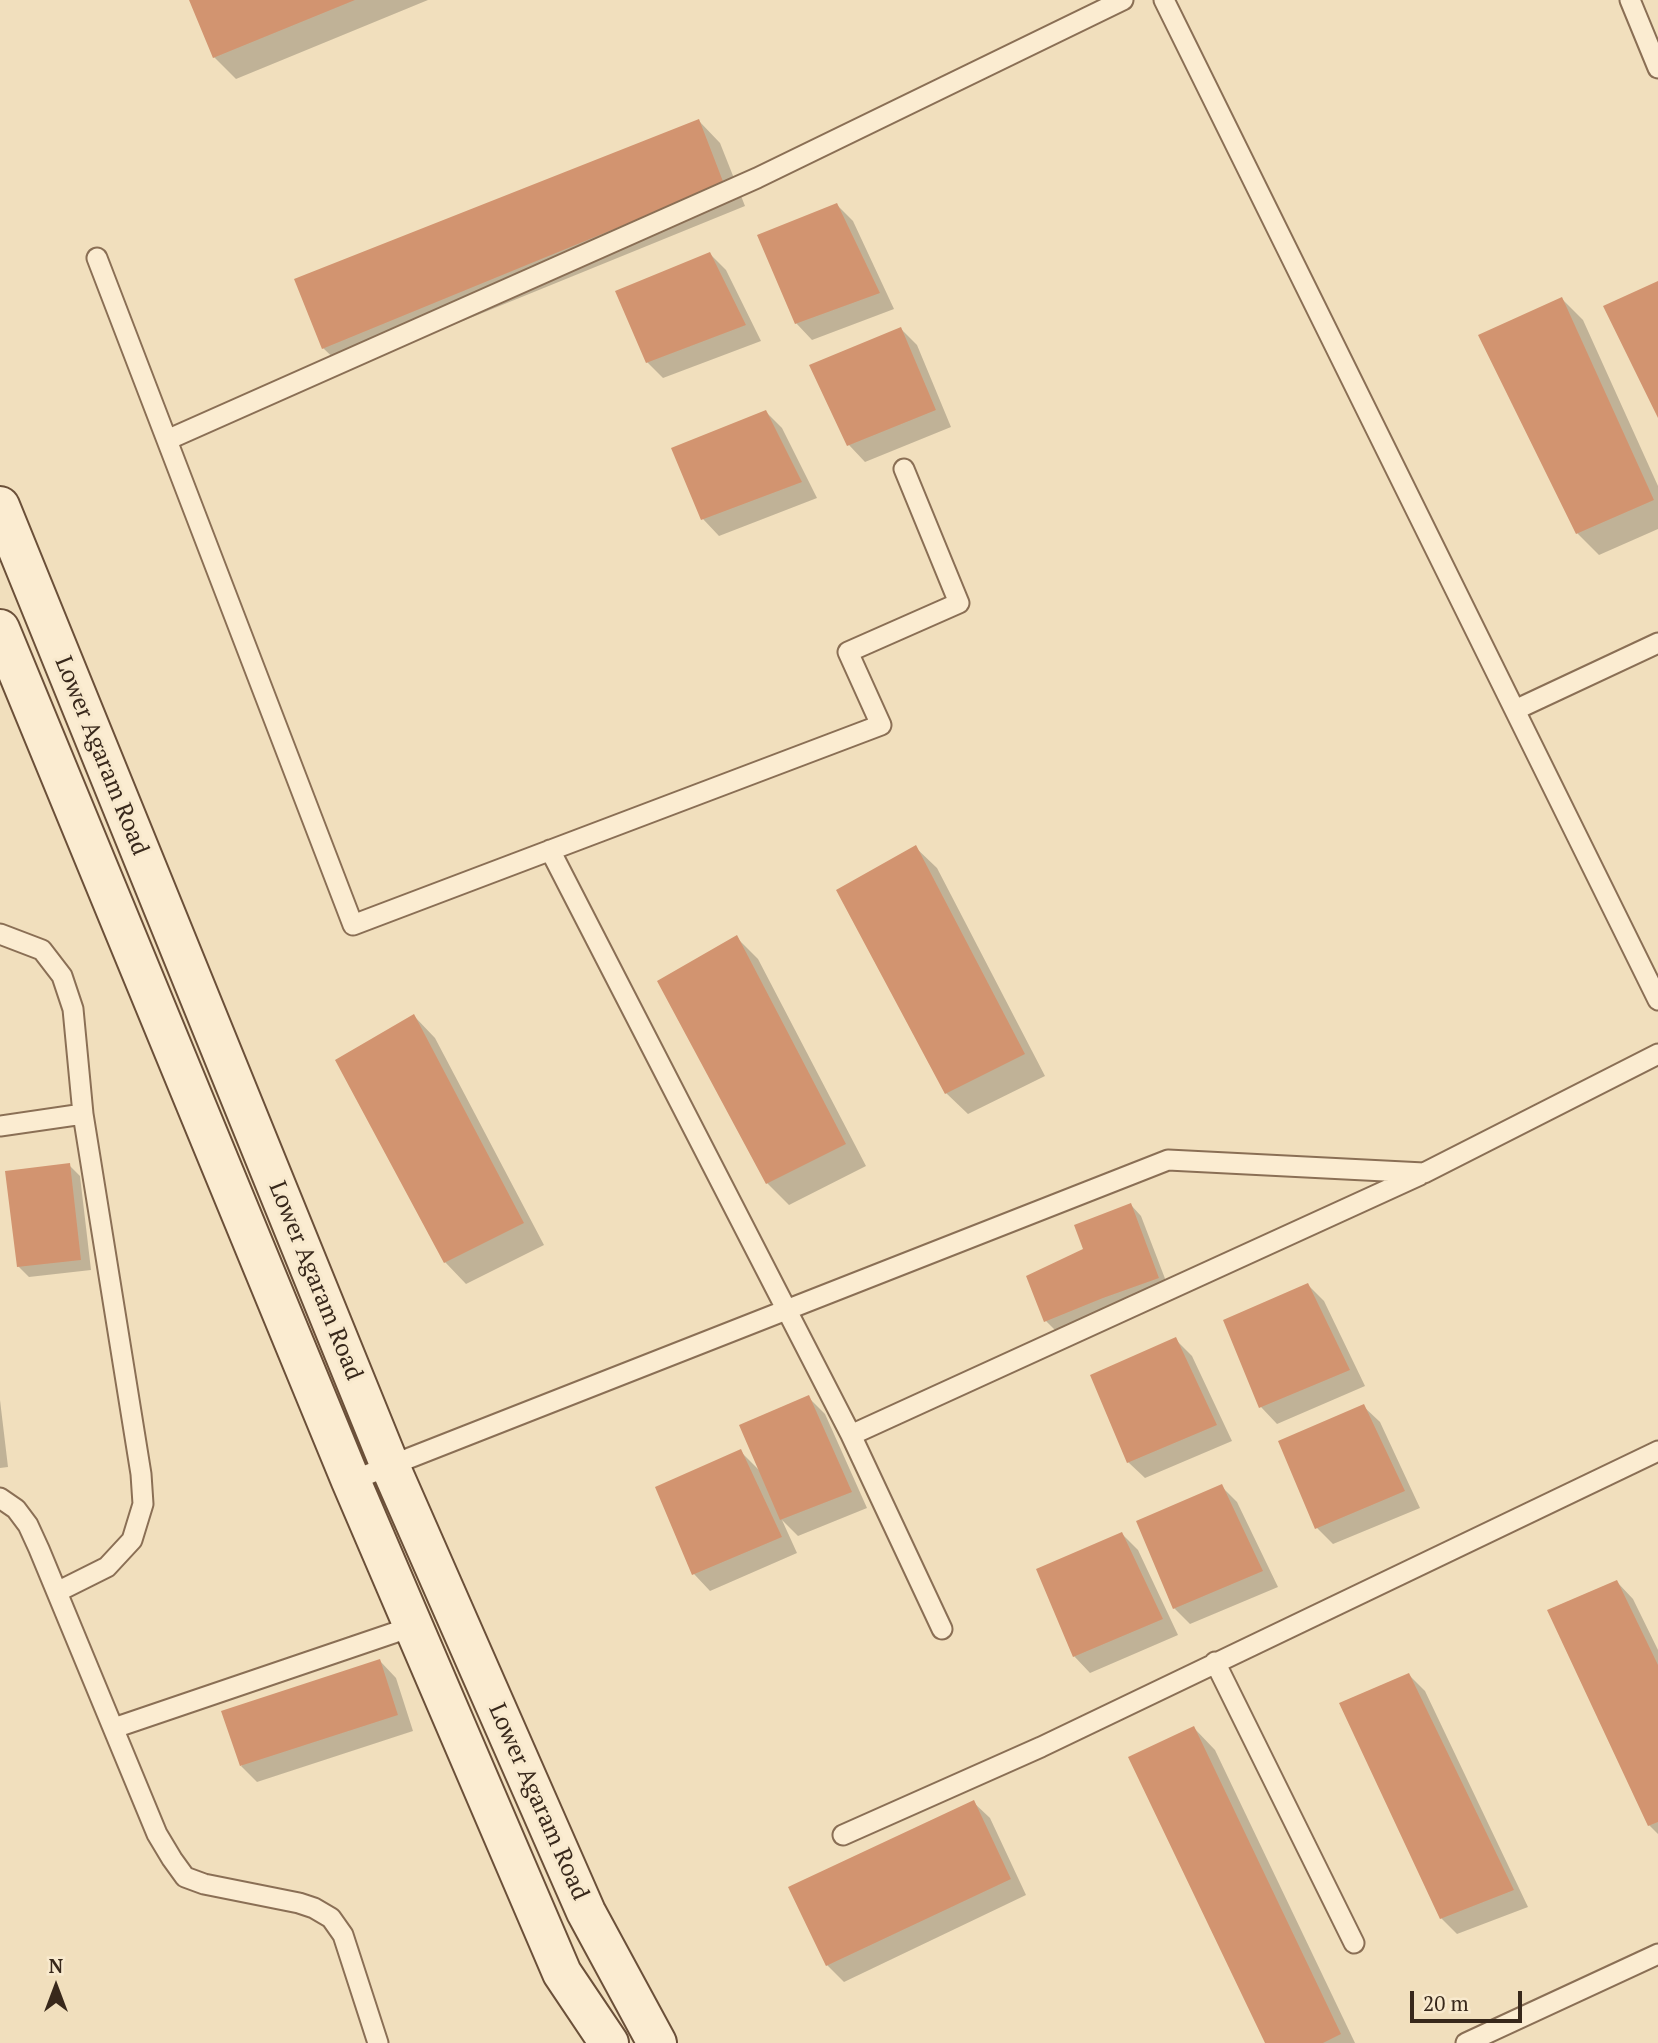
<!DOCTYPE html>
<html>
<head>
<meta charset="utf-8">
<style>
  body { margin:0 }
  #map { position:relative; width:1658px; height:2043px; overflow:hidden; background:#f1dfbd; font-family:"PT Serif",serif }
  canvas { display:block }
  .north { position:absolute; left:21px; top:1952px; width:70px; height:70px; -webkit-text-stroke:5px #f8e9cd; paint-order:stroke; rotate:0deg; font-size:19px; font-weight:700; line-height:28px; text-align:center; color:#38281b }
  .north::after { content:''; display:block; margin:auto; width:24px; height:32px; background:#38281b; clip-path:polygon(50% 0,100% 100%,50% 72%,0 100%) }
  .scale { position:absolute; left:1410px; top:1991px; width:112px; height:32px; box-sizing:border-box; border:4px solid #38281b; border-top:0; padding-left:9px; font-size:21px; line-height:24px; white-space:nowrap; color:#38281b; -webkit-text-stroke:5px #f8e9cd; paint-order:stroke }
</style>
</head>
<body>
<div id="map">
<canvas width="1658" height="2043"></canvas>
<div class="north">N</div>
<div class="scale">20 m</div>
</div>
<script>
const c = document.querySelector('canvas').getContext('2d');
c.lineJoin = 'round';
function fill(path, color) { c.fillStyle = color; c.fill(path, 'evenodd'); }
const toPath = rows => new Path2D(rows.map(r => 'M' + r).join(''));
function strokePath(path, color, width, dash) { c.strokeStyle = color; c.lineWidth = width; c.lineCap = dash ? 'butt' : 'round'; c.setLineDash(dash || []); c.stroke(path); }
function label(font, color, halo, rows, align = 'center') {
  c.font = font + ' "PT Serif",serif'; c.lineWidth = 6; c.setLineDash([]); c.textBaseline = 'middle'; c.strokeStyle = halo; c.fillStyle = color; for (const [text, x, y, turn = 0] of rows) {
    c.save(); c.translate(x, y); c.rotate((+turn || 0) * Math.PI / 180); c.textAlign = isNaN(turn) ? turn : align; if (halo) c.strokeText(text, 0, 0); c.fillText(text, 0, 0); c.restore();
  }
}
fill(toPath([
  [191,0,428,0,236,79,214,57],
  [699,121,720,143,745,206,345,369,323,348],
  [837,205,853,221,894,309,812,340,796,323],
  [710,254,726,270,761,341,663,378,647,362],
  [1562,299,1583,320,1658,486,1658,529,1599,555,1577,533],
  [901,329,917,345,951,427,865,462,849,445],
  [766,412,782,428,817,498,719,536,703,519,673,449],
  [915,847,937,868,1045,1076,968,1114,946,1093],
  [736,937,758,959,866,1166,789,1205,767,1183],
  [414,1016,435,1038,544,1245,466,1284,445,1262],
  [69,1165,80,1176,91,1270,29,1277,18,1266],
  [1131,1205,1141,1216,1169,1289,1057,1332,1046,1321,1028,1277,1085,1250],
  [1308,1285,1324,1301,1365,1386,1277,1424,1261,1407,1225,1321],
  [1175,1339,1192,1356,1232,1441,1145,1478,1128,1462],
  [808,1397,825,1414,867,1508,798,1536,782,1520,797,1553,710,1591,694,1574,741,1452,761,1472],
  [0,1400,8,1467,0,1468],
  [1363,1406,1380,1422,1420,1508,1333,1544,1317,1528],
  [1221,1486,1237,1502,1278,1587,1190,1624,1174,1608],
  [1122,1534,1138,1550,1178,1635,1090,1673,1074,1656],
  [1617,1582,1633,1599,1658,1650,1658,1834,1649,1825],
  [380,1661,396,1678,413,1731,257,1782,241,1766],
  [1409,1675,1425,1691,1528,1907,1457,1934,1441,1918],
  [1194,1728,1215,1750,1355,2043,1267,2043],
  [973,1802,990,1818,1026,1895,844,1982,827,1965]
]), '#0003');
fill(toPath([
  [189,0,355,0,213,58],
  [699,119,724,184,322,349,294,279],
  [837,203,880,293,795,324,757,235],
  [710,252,746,325,646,363,615,291],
  [1658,281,1658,418,1603,306],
  [1562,297,1654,500,1576,534,1478,335],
  [901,327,936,410,847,446,809,365],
  [766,410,802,482,701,520,671,448],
  [916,845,1025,1054,945,1094,836,890],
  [737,935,846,1144,766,1184,657,981],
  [414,1014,524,1223,444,1263,335,1060],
  [70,1163,81,1260,17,1267,5,1171],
  [1131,1203,1159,1278,1103,1298,1044,1322,1026,1276,1083,1249,1074,1225],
  [1308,1283,1350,1370,1259,1408,1223,1320],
  [1176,1337,1217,1425,1127,1463,1090,1375],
  [809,1395,852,1492,780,1520,739,1425],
  [1364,1404,1405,1491,1315,1529,1278,1441],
  [741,1449,782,1537,692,1575,655,1487],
  [1222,1484,1263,1571,1173,1609,1136,1521],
  [1122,1532,1163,1619,1073,1657,1036,1569],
  [1617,1580,1658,1665,1658,1822,1648,1826,1547,1610],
  [380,1659,398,1715,240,1766,221,1711],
  [1409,1673,1514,1890,1440,1919,1339,1703],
  [1194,1726,1341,2034,1323,2043,1265,2043,1128,1757],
  [974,1800,1011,1879,826,1966,788,1887]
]), '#d29470');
const lane = toPath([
  [1164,0,1658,1000],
  [1630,0,1658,68],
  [97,258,353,925,881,725,848,652,959,603,904,469],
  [167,440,757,178,1123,0],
  [1515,710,1658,643],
  [550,850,851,1435,942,1629],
  [0,934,42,950,62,976,73,1009,83,1114,141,1474,143,1504,132,1540,107,1567,57,1592],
  [0,1126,83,1114],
  [851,1435,1420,1175],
  [351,1481,1168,1160,1424,1173,1658,1054],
  [0,1498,16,1509,28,1525,39,1549,157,1834,172,1859,185,1877,204,1884,299,1903,314,1908,331,1918,343,1935,378,2043],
  [1215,1662,1354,1943],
  [114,1728,414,1626],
  [843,1835,1041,1747,1658,1451],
  [1466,2043,1658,1954]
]);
const secondary = toPath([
  [0,506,390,1466,586,1912,657,2043],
  [0,629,351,1481,562,1973,609,2043]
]);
strokePath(lane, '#8a6f55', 23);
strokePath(secondary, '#6b5039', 42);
strokePath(lane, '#fbecd1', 19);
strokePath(secondary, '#fbecd1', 38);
label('24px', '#38281b', '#f8e9cd', [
  ["Lower Agaram Road",101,756,68],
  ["Lower Agaram Road",315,1281,68],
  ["Lower Agaram Road",538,1802,66]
]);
</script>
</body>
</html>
